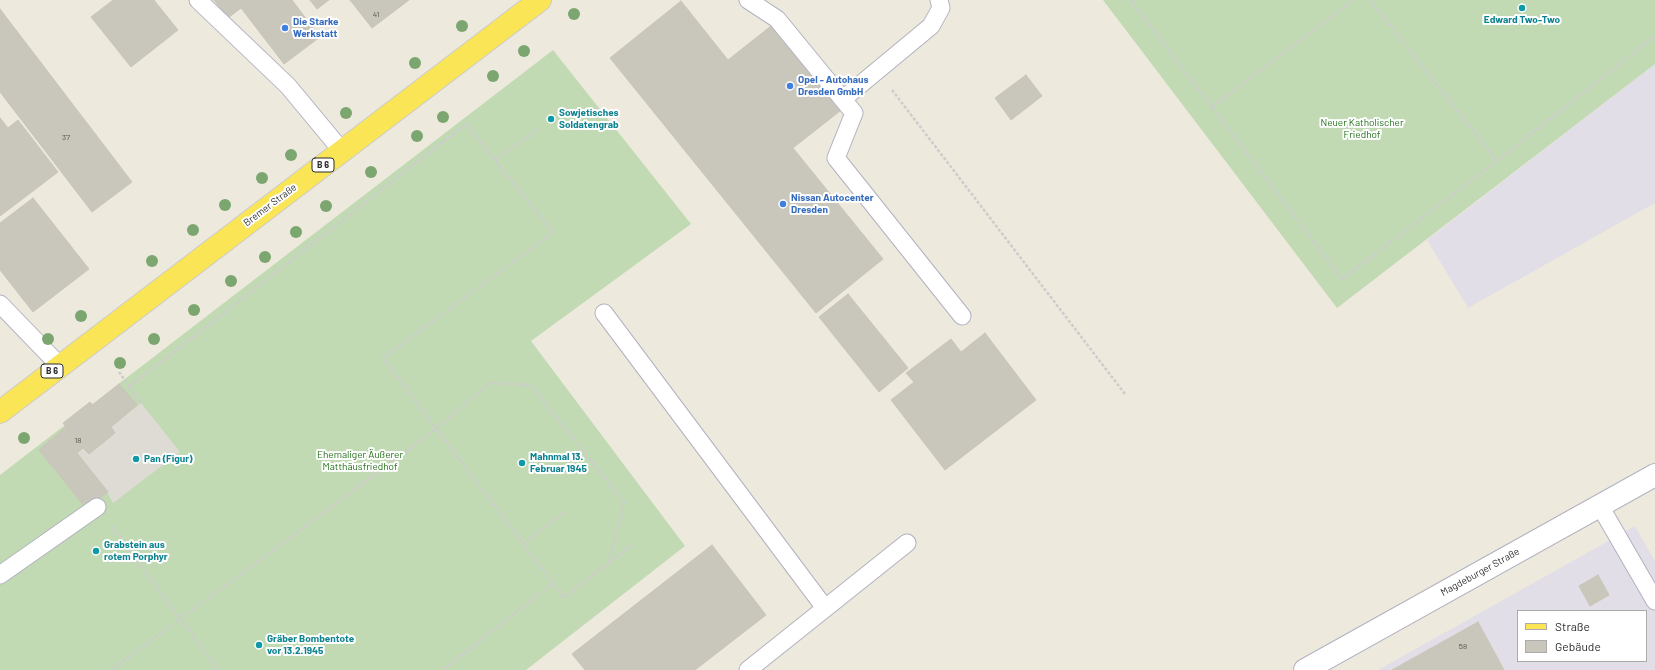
<!DOCTYPE html>
<html>
<head>
<meta charset="utf-8">
<style>
  body { margin:0 }
  #map { position:relative; width:1655px; height:670px; overflow:hidden; background:#eee9dd; font-family:Barlow,sans-serif }
  canvas { display:block }
  .legend { position:absolute; left:1517px; top:610px; width:130px; height:52px; box-sizing:border-box; background:#fff; border:1px solid #ababab; margin:0; padding:5px 7px; list-style:none; font-size:12px; color:#2c2c2c }
  .legend li { display:flex; align-items:center; gap:8px; height:20px }
  .legend b { width:20px; border:1px solid #ababab }
</style>
</head>
<body>
<div id="map">
<canvas width="1655" height="670"></canvas>
<ul class="legend">
<li><b style="height:5px;background:#fae557"></b>Straße</li>
<li><b style="height:11px;background:#c9c7bc"></b>Gebäude</li>
</ul>
</div>
<script>
const c = document.querySelector('canvas').getContext('2d');
c.lineJoin = 'round';
function fill(path, color) { c.fillStyle = color; c.fill(path, 'evenodd'); }
const toPath = rows => new Path2D(rows.map(r => 'M' + r).join(''));
function strokePath(path, color, width, dash) { c.strokeStyle = color; c.lineWidth = width; c.lineCap = dash ? 'butt' : 'round'; c.setLineDash(dash || []); c.stroke(path); }
function label(font, color, halo, rows, align = 'center') {
  c.font = font + ' Barlow,sans-serif'; c.lineWidth = 4; c.setLineDash([]); c.textBaseline = 'middle'; c.strokeStyle = halo; c.fillStyle = color; for (const [text, x, y, turn = 0] of rows) {
    c.save(); c.translate(x, y); c.rotate((+turn || 0) * Math.PI / 180); c.textAlign = isNaN(turn) ? turn : align; if (halo) c.strokeText(text, 0, 0); c.fillText(text, 0, 0); c.restore();
  }
}
fill(toPath([
  [1655,64,1655,203,1468,308,1427,240],
  [1635,526,1655,561,1655,670,1378,670],
  [1518,611,1646,611,1646,661,1518,661]
]), '#e2dee7');
fill(toPath([
  [1103,0,1655,0,1655,64,1337,308],
  [553,50,691,224,531,341,685,546,526,670,0,670,0,475]
]), '#c2dab3');
fill(toPath([
  [141,403,180,452,113,503,107,492,77,453,83,448,89,454,115,433,111,427]
]), '#dedbd5');
const building = toPath([
  [113,0,154,0,178,30,131,67,91,17,113,0],
  [214,0,292,0,320,37,284,64,241,8,228,18,214,0],
  [310,0,329,0,317,9,310,0],
  [350,0,409,0,372,28,350,0],
  [681,1,728,60,771,26,840,111,793,148,883,259,816,313,610,58,681,1],
  [0,9,132,182,92,212,0,92,0,9],
  [1026,75,1042,96,1011,120,995,98,1026,75],
  [0,118,8,128,18,120,58,172,0,216,0,118],
  [33,198,89,269,33,312,0,270,0,223,33,198],
  [848,294,908,368,879,392,819,317,848,294],
  [985,333,1036,400,945,470,891,400,914,382,906,373,951,339,961,352,985,333],
  [119,384,137,405,111,427,115,433,89,454,83,448,77,453,108,492,86,508,39,450,66,427,63,423,90,402,93,405,119,384],
  [712,545,766,615,695,670,585,670,572,654,712,545],
  [1598,575,1609,595,1590,606,1579,586,1598,575],
  [1478,622,1504,670,1392,670,1478,622]
]);
fill(building, '#c9c7bc');
strokePath(building, '#cac5b7', 1);
const lane = toPath([
  [198,0,288,86,342,151],
  [748,0,777,19,854,113,836,158,962,316],
  [843,99,931,26,941,8,939,0],
  [0,304,59,365],
  [604,313,825,608],
  [1600,506,1655,601],
  [0,575,97,507],
  [748,670,907,543]
]);
const street = toPath([
  [1305,670,1655,475]
]);
const primary = toPath([
  [0,412,540,0]
]);
strokePath(lane, '#b1b2c0', 19);
strokePath(street, '#b1b2c0', 24);
strokePath(primary, '#ccc', 24);
strokePath(toPath([
  [1131,0,1342,279,1497,161,1655,36],
  [1370,0,1497,161],
  [892,90,1125,394],
  [1212,107,1353,0],
  [495,160,541,127],
  [119,372,141,403],
  [129,387,466,124,553,232,383,358,553,583,443,670],
  [111,526,218,670],
  [523,544,566,511],
  [553,583,564,598,631,545],
  [111,670,436,429,490,383,531,385,624,503,609,563]
]), '#ccc', 2.5, [3, 2]);
strokePath(lane, '#fff', 17);
strokePath(street, '#fff', 22);
strokePath(primary, '#fae557', 22);
c.fillStyle = '#7ca670';
for (const [x, y] of [
  [574,14],
  [462,26],
  [524,51],
  [415,63],
  [493,76],
  [346,113],
  [443,117],
  [417,136],
  [291,155],
  [371,172],
  [262,178],
  [225,205],
  [326,206],
  [193,230],
  [296,232],
  [265,257],
  [152,261],
  [231,281],
  [194,310],
  [81,316],
  [48,339],
  [154,339],
  [120,363],
  [24,438]
]) { c.beginPath(); c.arc(x, y, 6, 0, 2 * Math.PI); c.fill(); }
for (const [x, y, r, color] of [
  [1522,8,4,"#0f9aa8"],
  [285,28,4,"#3f7fe0"],
  [790,86,4,"#3f7fe0"],
  [551,119,4,"#0f9aa8"],
  [783,204,4,"#3f7fe0"],
  [136,459,4,"#0f9aa8"],
  [522,463,4,"#0f9aa8"],
  [96,551,4,"#0f9aa8"],
  [259,645,4,"#0f9aa8"]
]) { const dot = new Path2D(); dot.arc(x, y, r, 0, 2 * Math.PI); c.fillStyle = color; c.fill(dot); strokePath(dot, '#fff', 1.5); }
label('8px', '#535350', null, [
  ["41",376,14],
  ["37",66,137],
  ["18",78,440],
  ["58",1463,646]
]);
for (const [x, y, w] of [
  [323,165,22],
  [52,371,22]
]) { const box = new Path2D(); box.roundRect(x - w / 2, y - 7, w, 14, 3); c.fillStyle = '#fff'; c.fill(box); strokePath(box, '#2c2c2c', 1); }
label('bold 9px', '#2c2c2c', null, [
  ["B 6",323,165],
  ["B 6",52,371]
]);
label('bold 10px', '#0d838f', '#fff', [
  ["Edward Two-Two",1522,20,"center"],
  ["Sowjetisches",559,113],
  ["Soldatengrab",559,125],
  ["Mahnmal 13.",530,457],
  ["Februar 1945",530,469],
  ["Pan (Figur)",144,459],
  ["Grabstein aus",104,545],
  ["rotem Porphyr",104,557],
  ["Gräber Bombentote",267,639],
  ["vor 13.2.1945",267,651]
], 'left');
label('bold 10px', '#366cbe', '#fff', [
  ["Die Starke",293,22],
  ["Werkstatt",293,34],
  ["Opel - Autohaus",798,80],
  ["Dresden GmbH",798,92],
  ["Nissan Autocenter",791,198],
  ["Dresden",791,210]
], 'left');
label('10px', '#1f6f16', '#fff', [
  ["Neuer Katholischer",1362,123],
  ["Friedhof",1362,135],
  ["Ehemaliger Äußerer",360,455],
  ["Matthäusfriedhof",360,467]
]);
label('10px', '#2c2c2c', '#fff', [
  ["Bremer Straße",270,205,-37],
  ["Magdeburger Straße",1480,572,-29]
]);
</script>
</body>
</html>
